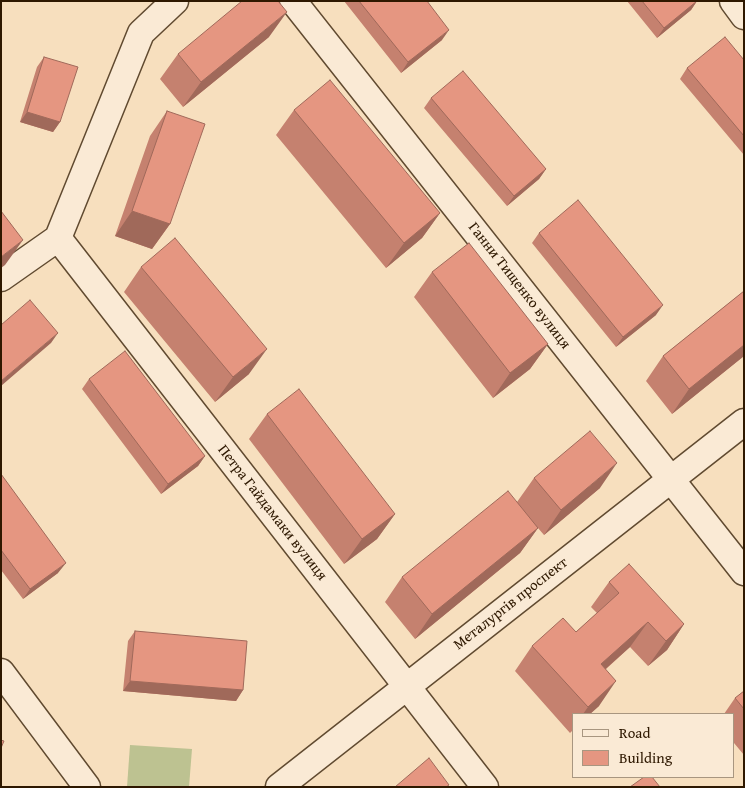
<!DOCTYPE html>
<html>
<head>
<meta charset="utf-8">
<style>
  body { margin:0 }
  #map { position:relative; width:745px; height:788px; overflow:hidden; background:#f7dfbe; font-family:"Gentium Book Plus",serif }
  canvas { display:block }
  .frame { position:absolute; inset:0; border:2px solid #2e1800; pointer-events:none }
  .legend { position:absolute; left:572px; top:713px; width:162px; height:65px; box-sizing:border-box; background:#faead5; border:1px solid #a89680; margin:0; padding:6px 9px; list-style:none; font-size:15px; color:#2e1800 }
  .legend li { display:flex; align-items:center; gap:10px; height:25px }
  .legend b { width:25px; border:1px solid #a89680 }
</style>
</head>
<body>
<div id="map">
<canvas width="745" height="788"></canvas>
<div class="frame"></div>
<ul class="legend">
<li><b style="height:6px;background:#faead5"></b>Road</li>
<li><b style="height:14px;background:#e59681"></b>Building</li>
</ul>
</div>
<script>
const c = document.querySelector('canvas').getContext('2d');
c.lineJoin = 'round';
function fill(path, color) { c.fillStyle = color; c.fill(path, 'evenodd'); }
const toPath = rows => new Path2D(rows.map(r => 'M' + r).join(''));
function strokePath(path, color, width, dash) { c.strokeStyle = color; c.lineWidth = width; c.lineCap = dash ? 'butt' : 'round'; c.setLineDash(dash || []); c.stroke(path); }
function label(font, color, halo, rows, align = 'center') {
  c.font = font + ' "Gentium Book Plus",serif'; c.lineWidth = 4; c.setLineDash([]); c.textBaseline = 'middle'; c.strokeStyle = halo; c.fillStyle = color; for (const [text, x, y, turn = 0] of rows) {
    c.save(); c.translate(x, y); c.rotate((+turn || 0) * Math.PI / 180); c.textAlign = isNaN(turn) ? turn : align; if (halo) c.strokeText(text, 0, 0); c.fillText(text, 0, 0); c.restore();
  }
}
fill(toPath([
  [130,745,192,749,189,787,127,787]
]), '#bdc291');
const minor = toPath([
  [293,1,744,572],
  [733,1,744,16],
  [58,238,485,787],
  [58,238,141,33,175,1],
  [1,278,58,238],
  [1,672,87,787],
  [279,787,744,422]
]);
strokePath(minor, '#604a30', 29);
strokePath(minor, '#faead5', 26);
fill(toPath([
  [344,1,427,1,442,40,401,73],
  [627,1,697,1,691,10,657,38],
  [269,37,183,107,160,79,178,54],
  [44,57,60,122,53,132,20,122,37,67],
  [744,60,744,155,680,79,687,68],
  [431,98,546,169,539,179,507,206,424,108],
  [294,110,440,213,422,238,386,268,276,135],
  [167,111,170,224,152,249,115,236,150,136],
  [539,233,656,315,616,347,532,243],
  [141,267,249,374,215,402,124,292],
  [432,272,548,344,530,369,493,398,414,297],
  [744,291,744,356,672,414,646,381,663,356],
  [89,379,205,456,198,466,161,494,82,389],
  [267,414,395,514,377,539,344,564,249,439],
  [1,474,58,573,23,599,1,570],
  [534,478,600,488,544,535,538,528,520,553,415,639,385,602,402,577,517,502],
  [609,582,684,624,667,650,648,666,630,647,606,669,599,706,590,714,574,714,574,729,570,733,515,671,532,646,576,632,597,613,591,607],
  [135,631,243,690,236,701,123,691,128,641],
  [744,691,744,755,734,743,734,714,724,714,735,698]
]), '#c5816f');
fill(toPath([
  [697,1,691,10,657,38,664,28],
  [287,12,269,37,183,107,201,82],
  [449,30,442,40,401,73,408,62],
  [27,112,60,122,53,132,20,122],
  [546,169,539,179,507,206,514,196],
  [132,211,170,224,152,249,115,236],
  [440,213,422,238,386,268,404,243],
  [23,240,5,265,1,268,1,257],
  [663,305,656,315,616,347,623,337],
  [58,333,51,343,1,386,1,381],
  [548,344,530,369,493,398,510,373],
  [744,345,744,356,672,414,689,389],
  [267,349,249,374,215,402,233,377],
  [205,456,198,466,161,494,168,484],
  [617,463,600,488,544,535,561,510],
  [395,514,377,539,344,564,362,539],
  [538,528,520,553,415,639,432,614],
  [66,563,58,573,23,599,30,589],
  [648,622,630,647,583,689,601,664],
  [684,624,667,650,648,666,666,641],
  [130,681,243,690,236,701,123,691],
  [616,681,599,706,590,714,583,714,588,707]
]), '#a0695a');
const building = toPath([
  [242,1,278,1,287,12,201,82,178,54,242,1],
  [359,1,427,1,449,30,408,62,359,1],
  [642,1,697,1,664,28,642,1],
  [725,37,744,60,744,136,687,68,725,37],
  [44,57,78,67,60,122,27,112,44,57],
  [463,71,546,169,514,196,431,98,463,71],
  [330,80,440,213,404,243,294,110,330,80],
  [167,111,205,124,170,224,132,211,167,111],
  [578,200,663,305,623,337,539,233,578,200],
  [1,211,23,240,1,257,1,211],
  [175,238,267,349,233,377,141,267,175,238],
  [469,243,548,344,510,373,432,272,469,243],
  [744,291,744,345,689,389,663,356,744,291],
  [30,300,58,333,1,381,1,325,30,300],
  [125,351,205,456,168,484,89,379,125,351],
  [299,389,395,514,362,539,267,414,299,389],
  [590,431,617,463,561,510,534,478,590,431],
  [1,474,66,563,30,589,1,550,1,474],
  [508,491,538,528,432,614,402,577,508,491],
  [629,564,684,624,666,641,648,622,601,664,616,681,588,707,532,646,563,618,576,632,619,593,609,582,629,564],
  [135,631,247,641,243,690,130,681,135,631],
  [744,691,744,709,735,698,744,691],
  [1,740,4,741,1,748,1,740],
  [429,758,449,785,446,787,395,787,429,758],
  [644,777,652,777,660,787,630,787,644,777]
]);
fill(building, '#e59681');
strokePath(building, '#a0695a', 1);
label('15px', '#2e1800', '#faead5', [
  ["Ганни Тищенко вулиця",519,286,52],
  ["Петра Гайдамаки вулиця",272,513,52],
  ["Металургів проспект",511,604,-38]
]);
</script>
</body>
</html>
